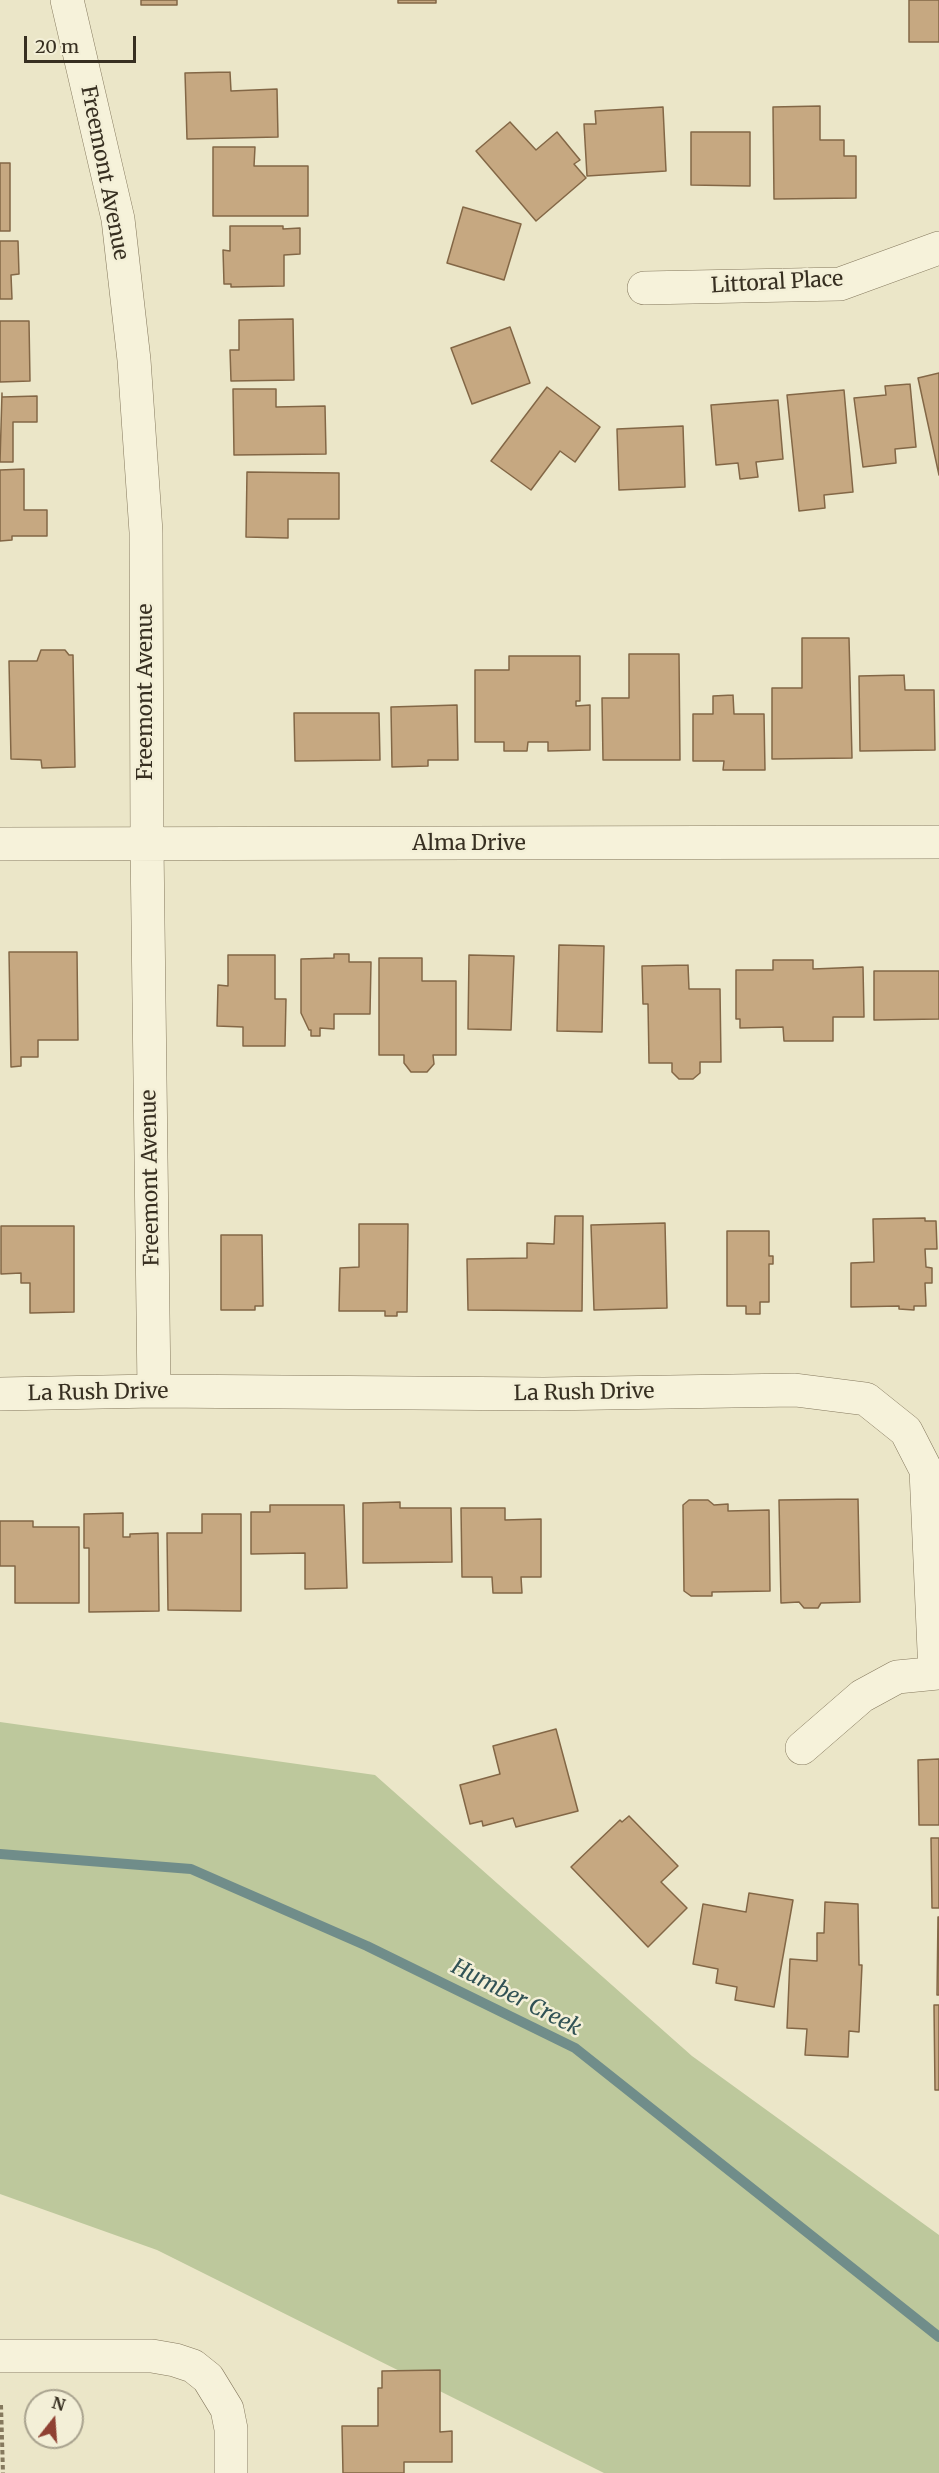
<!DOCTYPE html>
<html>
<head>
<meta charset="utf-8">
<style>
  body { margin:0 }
  #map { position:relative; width:939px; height:2473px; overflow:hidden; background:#ebe6c8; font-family:Merriweather,serif }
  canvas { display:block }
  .north { position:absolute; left:24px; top:2389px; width:60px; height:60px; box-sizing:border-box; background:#f3efd7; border:2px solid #a8a28e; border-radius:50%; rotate:17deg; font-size:16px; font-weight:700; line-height:24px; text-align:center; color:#372f21 }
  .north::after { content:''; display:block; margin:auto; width:21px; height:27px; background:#8f4133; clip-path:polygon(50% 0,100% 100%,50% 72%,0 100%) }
  .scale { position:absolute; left:24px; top:36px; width:112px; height:27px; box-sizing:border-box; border:3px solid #372f21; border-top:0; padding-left:8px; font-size:18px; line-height:21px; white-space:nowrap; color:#372f21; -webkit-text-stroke:4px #f3efd7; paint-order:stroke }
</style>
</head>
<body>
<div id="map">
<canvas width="939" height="2473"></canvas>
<div class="north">N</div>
<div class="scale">20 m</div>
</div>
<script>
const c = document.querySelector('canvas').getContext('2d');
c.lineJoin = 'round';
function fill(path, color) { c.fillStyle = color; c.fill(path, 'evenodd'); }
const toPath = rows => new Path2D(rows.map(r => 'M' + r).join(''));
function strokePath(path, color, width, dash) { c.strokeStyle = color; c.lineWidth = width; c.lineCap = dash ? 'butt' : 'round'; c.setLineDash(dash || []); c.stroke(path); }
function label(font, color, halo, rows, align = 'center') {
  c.font = font + ' Merriweather,serif'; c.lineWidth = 5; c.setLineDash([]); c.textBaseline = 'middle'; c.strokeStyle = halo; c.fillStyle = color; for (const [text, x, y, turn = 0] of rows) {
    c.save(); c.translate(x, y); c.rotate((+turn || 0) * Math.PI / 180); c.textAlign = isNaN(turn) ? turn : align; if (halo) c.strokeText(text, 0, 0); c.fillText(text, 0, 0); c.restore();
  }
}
fill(toPath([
  [0,1722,375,1775,692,2056,939,2235,939,2473,604,2473,157,2250,0,2194]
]), '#bdc89c');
strokePath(toPath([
  [0,1854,191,1869,367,1946,575,2048,939,2337]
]), '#708d8a', 10);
const building = toPath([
  [141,0,177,0,177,5,141,5,141,0],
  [398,0,436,0,436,3,398,3,398,0],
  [909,0,939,0,939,42,909,42,909,0],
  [230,72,231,91,277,89,278,137,187,139,185,73,230,72],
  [820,106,820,140,844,140,844,156,856,156,856,198,774,199,773,107,820,106],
  [663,107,666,171,587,176,584,124,596,124,595,111,663,107],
  [510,122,536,150,557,132,580,160,574,164,586,178,536,221,476,151,510,122],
  [691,132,750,132,750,186,691,185,691,132],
  [213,147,255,147,254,166,308,166,308,216,213,216,213,147],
  [0,163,10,163,10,231,0,231,0,163],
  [463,207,521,224,504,280,447,263,463,207],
  [230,226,283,226,283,229,300,228,300,254,284,255,284,286,231,287,231,284,224,284,223,250,230,251,230,226],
  [0,241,18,241,19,274,11,275,12,299,0,299,0,241],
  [293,319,294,380,231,381,230,350,239,350,239,320,293,319],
  [0,321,29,321,30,381,0,382,0,321],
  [510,327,530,383,472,404,451,348,510,327],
  [939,373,939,475,918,378,939,373],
  [910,384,916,447,895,449,896,463,863,467,854,398,886,395,885,386,910,384],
  [547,387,600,427,575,462,560,451,531,490,491,461,547,387],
  [233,389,276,389,276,407,325,406,326,454,234,455,233,389],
  [844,390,853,492,824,495,825,508,799,511,787,395,844,390],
  [2,393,2,397,37,396,37,422,13,422,13,462,0,462,2,393],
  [778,400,783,459,756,462,758,477,740,479,738,463,716,465,711,405,778,400],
  [683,426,685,487,619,490,617,429,683,426],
  [24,469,24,510,47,510,47,536,12,536,12,540,0,541,0,470,24,469],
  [247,472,339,473,339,519,288,519,288,538,246,537,247,472],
  [802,638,849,638,852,758,772,759,772,688,802,688,802,638],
  [41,650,65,650,69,655,73,655,75,767,42,768,41,760,11,759,9,661,37,661,41,650],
  [629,654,679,654,680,760,603,760,602,698,629,698,629,654],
  [509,656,580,656,580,701,576,701,576,706,590,705,590,750,548,751,548,742,528,742,527,751,504,751,504,742,475,742,475,670,509,670,509,656],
  [904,675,905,690,934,690,935,750,860,751,859,676,904,675],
  [733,695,734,714,764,714,765,770,723,770,724,761,693,761,693,714,713,714,713,696,733,695],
  [457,705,458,760,428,760,428,766,392,767,391,707,457,705],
  [294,713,379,713,380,760,295,761,294,713],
  [559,945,604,946,602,1032,557,1031,559,945],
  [9,952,77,952,78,1040,38,1040,38,1057,21,1057,21,1066,11,1067,9,952],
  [334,954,349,954,349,962,371,962,370,1014,334,1014,334,1029,320,1028,320,1036,311,1036,311,1030,309,1030,301,1013,301,959,334,958,334,954],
  [228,955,275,955,275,999,286,999,285,1046,243,1046,243,1027,217,1026,218,985,228,986,228,955],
  [469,955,514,956,511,1030,468,1029,469,955],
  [379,958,422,958,422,981,456,981,456,1055,433,1055,434,1064,427,1072,411,1072,404,1063,404,1055,379,1055,379,958],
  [773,960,813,960,813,969,863,967,864,1017,833,1017,833,1041,784,1041,783,1027,740,1028,740,1019,736,1019,736,970,773,970,773,960],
  [688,965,689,989,720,989,721,1062,700,1062,700,1073,693,1079,679,1079,672,1072,672,1063,649,1063,648,1004,643,1004,642,966,688,965],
  [874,971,939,971,939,1019,874,1020,874,971],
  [555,1216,583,1216,582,1311,468,1310,467,1259,527,1258,527,1243,554,1244,555,1216],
  [925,1218,925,1221,936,1221,937,1249,925,1249,926,1267,932,1268,932,1283,925,1283,926,1306,914,1306,914,1310,899,1309,899,1306,851,1307,851,1263,874,1262,873,1219,925,1218],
  [665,1223,667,1308,594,1310,591,1225,665,1223],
  [359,1224,408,1224,407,1312,397,1312,397,1316,385,1316,385,1311,339,1311,340,1268,359,1267,359,1224],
  [1,1226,74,1226,74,1312,30,1313,30,1283,21,1283,21,1273,1,1274,1,1226],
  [727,1231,769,1231,769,1256,773,1256,773,1264,769,1264,769,1302,760,1302,760,1314,746,1314,746,1306,727,1306,727,1231],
  [221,1235,262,1235,263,1306,255,1306,255,1310,221,1310,221,1235],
  [858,1499,860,1602,821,1603,818,1608,804,1608,799,1602,781,1603,779,1500,858,1499],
  [689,1500,708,1500,714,1505,728,1504,728,1511,769,1510,770,1591,712,1592,712,1596,691,1596,684,1591,683,1505,689,1500],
  [400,1502,400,1508,451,1508,452,1562,363,1563,363,1503,400,1502],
  [270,1505,344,1505,347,1588,305,1589,305,1553,251,1554,251,1512,270,1512,270,1505],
  [461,1508,505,1508,505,1520,541,1519,541,1577,521,1577,522,1593,493,1593,492,1577,462,1577,461,1508],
  [123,1513,123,1537,130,1537,130,1534,158,1533,159,1611,89,1612,89,1548,84,1548,84,1514,123,1513],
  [202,1514,241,1514,241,1611,168,1610,167,1533,202,1533,202,1514],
  [0,1521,33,1521,33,1527,79,1527,79,1603,15,1603,15,1566,0,1566,0,1521],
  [556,1729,578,1811,516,1827,513,1818,483,1826,482,1821,470,1824,460,1785,500,1774,493,1746,556,1729],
  [939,1759,939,1825,919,1825,918,1760,939,1759],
  [629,1816,678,1866,661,1882,687,1908,648,1947,571,1867,620,1820,622,1822,629,1816],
  [931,1838,939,1838,939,1908,932,1908,931,1838],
  [749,1893,793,1900,774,2007,735,2000,737,1987,716,1983,718,1969,693,1964,703,1904,746,1912,749,1893],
  [825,1902,858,1904,859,1965,862,1965,859,2032,849,2031,848,2057,805,2055,807,2029,787,2028,790,1959,817,1961,817,1933,824,1933,825,1902],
  [938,1917,939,1917,939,1995,937,1995,938,1917],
  [934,2005,939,2005,939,2090,935,2090,934,2005],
  [440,2370,440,2432,452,2431,452,2462,404,2462,404,2473,343,2473,342,2426,378,2426,378,2388,382,2388,382,2371,440,2370]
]);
fill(building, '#c6a881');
strokePath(building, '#836746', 1.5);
const street = toPath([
  [67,0,118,219,134,360,146,532,147,844,154,1391],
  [644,288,840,284,939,248],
  [0,844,939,842],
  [0,1394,154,1391,544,1394,795,1390,866,1399,906,1431,926,1470,935,1673],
  [802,1748,862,1696,897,1677,939,1673],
  [0,2356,152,2356,175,2360,193,2366,208,2378,227,2409,231,2429,231,2473]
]);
strokePath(street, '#85795e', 34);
strokePath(toPath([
  [1,2405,3,2473]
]), '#85795e', 4, [4.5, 3]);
strokePath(street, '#f6f2da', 33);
label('21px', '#372f21', '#f3efd7', [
  ["Freemont Avenue",104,173,79],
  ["Littoral Place",777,283,-3],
  ["Freemont Avenue",146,692,-90],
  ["Alma Drive",469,844],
  ["Freemont Avenue",151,1178,-91],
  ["La Rush Drive",98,1393,-1],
  ["La Rush Drive",584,1393,-1]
]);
label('italic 22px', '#315255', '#f3efd7', [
  ["Humber Creek",516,1998,27]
]);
</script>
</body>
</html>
